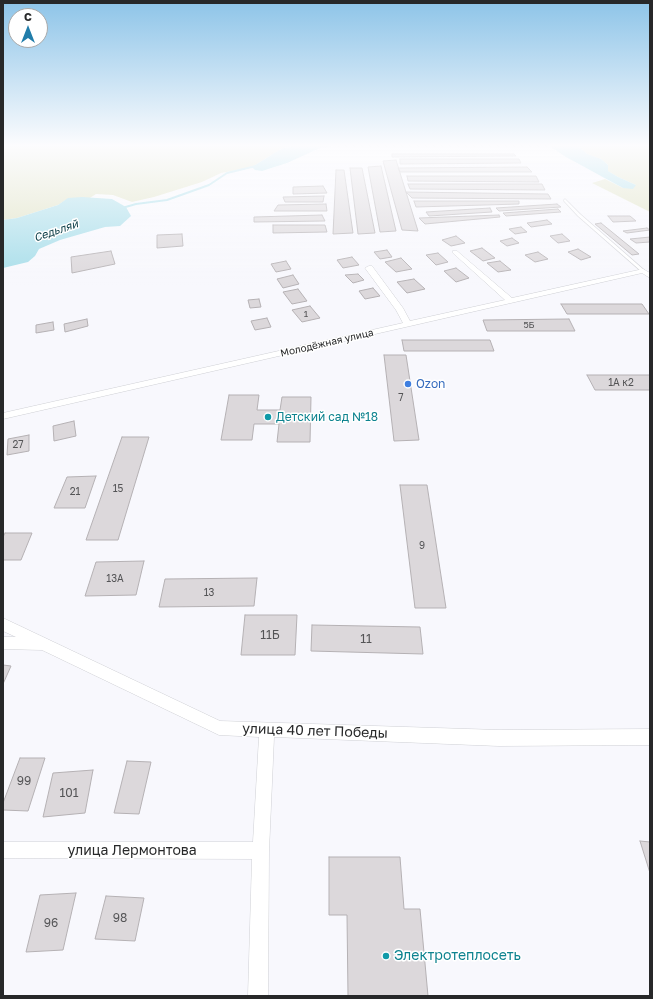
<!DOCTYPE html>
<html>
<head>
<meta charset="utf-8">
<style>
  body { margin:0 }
  #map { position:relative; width:653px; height:999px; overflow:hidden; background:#f8f8fd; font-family:"Golos Text",sans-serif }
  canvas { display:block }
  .frame { position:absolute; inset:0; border:4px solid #272829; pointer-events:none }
  .north { position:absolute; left:8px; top:8px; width:40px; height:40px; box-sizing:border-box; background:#fff; border:1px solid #a9a9a9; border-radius:50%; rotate:0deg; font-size:11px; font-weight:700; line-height:16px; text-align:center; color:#272829 }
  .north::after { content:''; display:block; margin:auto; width:14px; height:18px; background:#217daa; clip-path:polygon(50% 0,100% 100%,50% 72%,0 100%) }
</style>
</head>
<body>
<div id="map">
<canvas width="653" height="999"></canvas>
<div class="frame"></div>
<div class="north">С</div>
</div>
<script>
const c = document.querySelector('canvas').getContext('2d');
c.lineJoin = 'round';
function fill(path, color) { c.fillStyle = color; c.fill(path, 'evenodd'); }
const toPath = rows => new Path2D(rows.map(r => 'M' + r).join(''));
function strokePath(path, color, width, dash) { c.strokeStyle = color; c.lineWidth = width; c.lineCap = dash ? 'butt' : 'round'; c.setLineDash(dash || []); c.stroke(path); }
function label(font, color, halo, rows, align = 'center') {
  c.font = font + ' "Golos Text",sans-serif'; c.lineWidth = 3; c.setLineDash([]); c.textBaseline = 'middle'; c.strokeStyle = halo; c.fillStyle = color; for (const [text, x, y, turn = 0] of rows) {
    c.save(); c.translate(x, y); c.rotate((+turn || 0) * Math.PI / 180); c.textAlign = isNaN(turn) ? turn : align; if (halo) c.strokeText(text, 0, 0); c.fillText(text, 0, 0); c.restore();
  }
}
fill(toPath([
  [3,145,296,145,281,149,252,167,221,173,202,182,154,197,132,202,113,195,96,194,90,198,69,198,58,205,17,218,3,220],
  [577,145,650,145,650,212,592,183,605,179,623,188,636,185,618,177,608,171,608,165,601,159,587,154]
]), '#dfe2c2');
fill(toPath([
  [296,145,339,145,320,148,287,163,262,171,255,170,252,167,281,149],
  [548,145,577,145,587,154,601,159,608,165,608,171,618,177,636,185,633,189,623,188,566,157],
  [82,197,112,199,126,207,131,216,120,226,105,227,60,240,39,249,35,256,28,262,3,268,3,220,17,218,58,205,68,198]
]), '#a6dde9');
strokePath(toPath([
  [122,208,136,204,167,200,209,185,227,173,256,166]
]), '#a6dde9', 2);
const building = toPath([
  [392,154,514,154,516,156,392,157,392,154],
  [400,159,519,159,521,163,400,164,400,159],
  [396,160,406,192,418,231,402,230,383,161,396,160],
  [381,166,396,231,380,232,368,167,381,166],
  [527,167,532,172,400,172,398,168,527,167],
  [350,168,362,168,375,233,358,234,350,168],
  [336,170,344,170,353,233,333,234,336,170],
  [407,176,536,176,539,182,408,181,407,176],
  [408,184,542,184,545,190,410,189,408,184],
  [323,186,327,193,293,194,293,187,323,186],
  [406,192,548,194,551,199,412,198,406,192],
  [324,196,323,202,285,202,283,197,324,196],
  [414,201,519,201,519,204,416,207,414,201],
  [326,204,327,211,274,211,278,205,326,204],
  [557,204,561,207,499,211,496,208,557,204],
  [490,208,492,212,429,216,426,212,490,208],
  [558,209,561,212,506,216,503,213,558,209],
  [322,215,325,221,254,222,254,217,322,215],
  [499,215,500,217,425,224,419,218,499,215],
  [608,216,630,216,636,221,613,222,608,216],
  [547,220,552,224,531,227,527,223,547,220],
  [601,223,639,254,632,255,595,224,601,223],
  [273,225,325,225,327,232,273,233,273,225],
  [521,227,527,232,515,234,509,229,521,227],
  [647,228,650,230,627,233,623,231,647,228],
  [182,234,183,246,157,248,157,235,182,234],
  [562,234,570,241,558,243,550,236,562,234],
  [456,236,465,243,451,246,442,240,456,236],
  [650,237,650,242,636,243,630,239,650,237],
  [512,238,519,243,507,246,500,241,512,238],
  [482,248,495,258,483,261,470,251,482,248],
  [578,249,591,257,581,260,568,252,578,249],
  [387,250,392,257,380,259,374,252,387,250],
  [111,251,115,264,72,273,71,257,111,251],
  [538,252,548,259,535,262,525,255,538,252],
  [438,253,448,262,436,265,426,255,438,253],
  [352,257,359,265,343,268,337,260,352,257],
  [401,258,412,269,396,272,385,262,401,258],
  [286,261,291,269,276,272,271,264,286,261],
  [500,261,511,270,498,272,487,263,500,261],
  [456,268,469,278,456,282,444,271,456,268],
  [358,274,364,280,353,283,345,275,358,274],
  [293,275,299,284,283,288,277,279,293,275],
  [414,279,425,289,407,293,397,282,414,279],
  [373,288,380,296,365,299,359,291,373,288],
  [298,289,307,301,292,304,283,292,298,289],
  [259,299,261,307,250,308,248,300,259,299],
  [561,304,642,304,649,314,567,314,561,304],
  [310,306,320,318,302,322,292,310,310,306],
  [267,318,271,327,255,330,251,321,267,318],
  [87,319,88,326,65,332,64,324,87,319],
  [569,319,575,331,487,331,483,320,569,319],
  [53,322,54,330,36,333,36,325,53,322],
  [402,340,490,340,494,351,404,351,402,340],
  [384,355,406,355,419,440,394,441,384,355],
  [587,375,650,375,650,390,595,390,587,375],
  [229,395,259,395,257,410,280,410,282,397,311,397,310,442,277,442,279,424,254,424,252,440,221,440,229,395],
  [74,421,76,436,54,441,53,426,74,421],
  [29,435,29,451,7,455,8,439,29,435],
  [122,437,149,437,118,540,86,540,122,437],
  [96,476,85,508,54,508,67,477,96,476],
  [400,485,427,485,446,608,415,608,400,485],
  [5,533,32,533,21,560,3,560,3,537,5,533],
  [144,561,136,595,85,596,96,562,144,561],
  [257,578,254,606,159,607,165,579,257,578],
  [245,615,297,615,295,655,241,655,245,615],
  [312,625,420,627,423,654,311,651,312,625],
  [3,665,11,666,3,684,3,665],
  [20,758,45,758,28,811,3,810,3,803,20,758],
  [127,761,151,762,139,814,114,813,127,761],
  [93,770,85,813,43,817,53,773,93,770],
  [640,841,650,842,650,873,640,841],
  [329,857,400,857,404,909,420,909,428,996,348,996,347,915,329,915,329,857],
  [76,893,63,950,26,952,40,895,76,893],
  [106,896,144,898,135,941,95,939,106,896]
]);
fill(building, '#dcd8db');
strokePath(building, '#b5b1b4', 1);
const service = toPath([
  [565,199,580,214,644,270,644,272,642,272,578,216,564,201,564,200,565,199]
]);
const minor = toPath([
  [453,251,457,251,512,298,643,269,650,273,650,278,642,273,3,419,3,413,403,323,396,310,365,268,369,266,372,266,403,308,410,321,505,300,453,253,453,251],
  [3,618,220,721,499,730,650,729,650,745,499,746,274,737,269,851,268,996,248,996,252,859,3,858,3,842,253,842,259,737,219,735,42,650,3,649,3,637,16,637,3,631,3,618]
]);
strokePath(service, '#cfd0d5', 1.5);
strokePath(minor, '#cfd0d5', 1);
fill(service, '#fff');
fill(minor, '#fff');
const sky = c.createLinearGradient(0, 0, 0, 285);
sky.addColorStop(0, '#8dc4e8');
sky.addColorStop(0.51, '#fcfcfe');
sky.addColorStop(1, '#fcfcfe00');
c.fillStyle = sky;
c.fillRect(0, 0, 653, 285);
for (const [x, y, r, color] of [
  [408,384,4,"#3f7fe0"],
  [268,417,4,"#0f9aa8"],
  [386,956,4,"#0f9aa8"]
]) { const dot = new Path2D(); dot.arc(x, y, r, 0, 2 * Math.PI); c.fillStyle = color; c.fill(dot); strokePath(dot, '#fff', 1.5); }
label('9px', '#545456', null, [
  ["1",306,314],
  ["5Б",529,325]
]);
label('10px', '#272829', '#fff', [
  ["Молодёжная улица",327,343,-13]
]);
label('10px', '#545456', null, [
  ["1А к2",621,383],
  ["7",401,398],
  ["27",18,445],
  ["15",118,489],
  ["21",75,492],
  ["9",422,546],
  ["13А",115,579],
  ["13",209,593]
]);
label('italic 11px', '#10414a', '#fff', [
  ["Седьляй",56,231,-19]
]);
label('12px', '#366cbe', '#fff', [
  ["Ozon",416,384]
], 'left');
label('12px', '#0d838f', '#fff', [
  ["Детский сад №18",276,417]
], 'left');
label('12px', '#545456', null, [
  ["11Б",270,635],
  ["11",366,639],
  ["99",24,781],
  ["101",69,793],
  ["98",120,918],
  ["96",51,923]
]);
label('14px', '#272829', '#fff', [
  ["улица 40 лет Победы",315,731,2],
  ["улица Лермонтова",132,851]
]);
label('14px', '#0d838f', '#fff', [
  ["Электротеплосеть",394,956]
], 'left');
</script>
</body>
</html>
